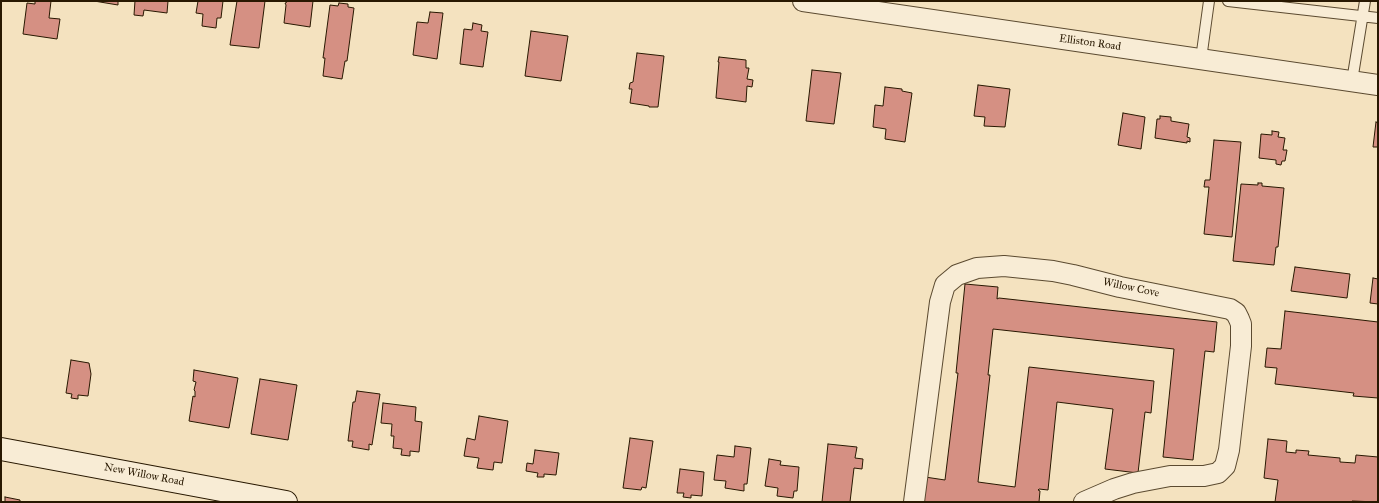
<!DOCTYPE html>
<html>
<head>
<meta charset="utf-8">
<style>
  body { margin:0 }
  #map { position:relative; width:1379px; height:503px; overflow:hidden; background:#f4e2bf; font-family:"IM FELL Great Primer",serif }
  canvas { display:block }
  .frame { position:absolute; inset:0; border:2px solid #281801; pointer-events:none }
</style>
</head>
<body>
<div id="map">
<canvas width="1379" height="503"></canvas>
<div class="frame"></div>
</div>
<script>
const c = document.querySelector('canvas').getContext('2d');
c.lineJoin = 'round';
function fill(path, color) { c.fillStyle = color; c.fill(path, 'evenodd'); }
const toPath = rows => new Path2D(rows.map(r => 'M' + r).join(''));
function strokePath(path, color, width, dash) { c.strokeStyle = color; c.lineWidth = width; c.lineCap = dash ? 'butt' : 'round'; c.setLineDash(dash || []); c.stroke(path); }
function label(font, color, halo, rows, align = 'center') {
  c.font = font + ' "IM FELL Great Primer",serif'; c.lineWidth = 3; c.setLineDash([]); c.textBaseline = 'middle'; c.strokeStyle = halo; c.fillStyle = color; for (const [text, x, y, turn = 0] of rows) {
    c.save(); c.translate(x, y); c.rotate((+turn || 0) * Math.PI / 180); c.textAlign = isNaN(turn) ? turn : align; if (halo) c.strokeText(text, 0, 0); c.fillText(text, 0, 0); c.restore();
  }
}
const building = toPath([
  [35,1,51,1,49,18,60,19,57,39,23,34,27,3,35,4,35,1],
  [94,1,118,1,118,5,94,1],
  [135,1,168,1,167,13,144,10,143,16,134,15,135,1],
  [198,1,223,1,221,18,217,18,216,28,202,26,203,14,196,13,198,1],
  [237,1,265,1,259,48,230,45,237,1],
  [287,1,313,1,310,27,284,23,286,5,285,3,286,3,287,1],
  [339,3,348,4,348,7,354,8,347,61,345,61,342,79,323,76,325,58,323,58,330,5,338,6,339,3],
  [430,12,443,13,437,59,413,55,417,22,428,23,430,12],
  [473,23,482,25,481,31,488,32,483,67,460,64,464,29,472,30,473,23],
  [531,31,568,36,561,81,525,76,531,31],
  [637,53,664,56,658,107,649,107,649,106,630,103,632,89,629,89,630,83,633,82,637,53],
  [719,57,746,60,746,68,749,68,747,79,753,80,752,87,747,86,746,102,716,98,719,62,718,62,719,57],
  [812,70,841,73,834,124,806,121,812,70],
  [978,85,1010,89,1005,127,984,126,985,117,974,116,978,85],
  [885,87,902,89,902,91,912,93,905,142,885,139,886,129,873,127,875,105,883,106,885,87],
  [1123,113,1145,117,1141,149,1118,145,1123,113],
  [1160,116,1171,117,1171,121,1189,124,1187,137,1190,138,1190,142,1187,141,1187,143,1155,138,1157,119,1160,119,1160,116],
  [1376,122,1378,123,1378,147,1373,147,1376,122],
  [1272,131,1279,132,1278,137,1285,138,1283,150,1287,150,1285,161,1282,161,1281,165,1276,164,1276,160,1259,158,1261,134,1272,135,1272,131],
  [1214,140,1241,142,1232,237,1204,234,1209,187,1204,187,1205,180,1210,180,1214,140],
  [1258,183,1262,183,1262,186,1284,188,1278,247,1276,247,1274,265,1233,261,1241,184,1258,185,1258,183],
  [1295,267,1350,274,1347,298,1291,291,1295,267],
  [1373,278,1378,279,1378,304,1370,303,1373,278],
  [965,284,998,287,997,299,999,298,1217,322,1214,352,1205,351,1193,460,1163,457,1174,349,993,329,988,375,990,375,978,482,1015,487,1029,367,1154,381,1151,413,1145,412,1138,473,1105,469,1113,409,1057,402,1048,490,1039,489,1038,490,1040,491,1039,502,922,502,925,477,945,480,958,373,956,373,965,284],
  [1285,311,1378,322,1378,398,1353,396,1354,393,1275,384,1277,368,1265,367,1267,348,1281,349,1285,311],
  [71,360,89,363,91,374,88,396,78,395,78,399,71,398,72,394,66,393,71,360],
  [194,370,238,378,229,428,189,421,193,396,195,397,195,391,194,390,196,382,193,381,194,370],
  [260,379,297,385,288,440,251,434,260,379],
  [357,391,380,394,372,445,369,444,369,450,352,447,353,441,348,441,353,402,355,402,357,391],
  [383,403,416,407,415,421,422,422,419,452,410,451,410,456,401,455,402,449,393,448,394,436,391,436,392,424,381,423,383,403],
  [479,416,508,421,502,463,494,462,493,470,477,468,479,458,464,456,467,438,475,440,479,416],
  [630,438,653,441,646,488,642,487,641,490,623,488,630,438],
  [1268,439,1287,441,1286,452,1296,453,1296,450,1309,451,1308,455,1340,458,1340,462,1355,463,1356,455,1378,457,1378,502,1352,501,1352,502,1275,502,1278,480,1264,478,1268,439],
  [828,444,857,447,855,458,863,459,862,469,854,468,850,502,822,502,828,444],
  [735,446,751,448,747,484,744,484,744,491,725,488,726,481,714,480,717,455,734,457,735,446],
  [535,450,559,453,556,475,544,474,544,477,537,477,538,473,526,471,527,463,533,464,535,450],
  [769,459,781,461,780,465,799,467,797,491,794,491,793,498,777,496,778,488,765,486,769,459],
  [680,469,704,472,702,496,691,495,691,498,683,497,684,493,677,493,680,469],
  [5,497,20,500,20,502,5,502,5,497]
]);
fill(building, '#d59083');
strokePath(building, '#281801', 1);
const lane = toPath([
  [1228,1,1378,18],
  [1201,59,1209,1],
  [1352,81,1365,1]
]);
const street = toPath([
  [803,1,1378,85],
  [914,502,940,302,945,285,957,275,977,268,1004,266,1053,271,1073,275,1120,287,1230,309,1236,313,1239,319,1241,324,1241,346,1229,450,1225,466,1218,473,1204,476,1170,476,1133,483,1114,489,1084,502]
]);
const secondary = toPath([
  [1,449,286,502]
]);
strokePath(lane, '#5b4a30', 12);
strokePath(street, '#5b4a30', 22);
strokePath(secondary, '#281801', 24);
strokePath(lane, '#f8ecd5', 10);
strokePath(street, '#f8ecd5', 20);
strokePath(secondary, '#f8ecd5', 22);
label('11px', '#281801', '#f8ecd5', [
  ["Elliston Road",1090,43,8],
  ["Willow Cove",1131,288,12],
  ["New Willow Road",144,475,11]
]);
</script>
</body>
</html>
